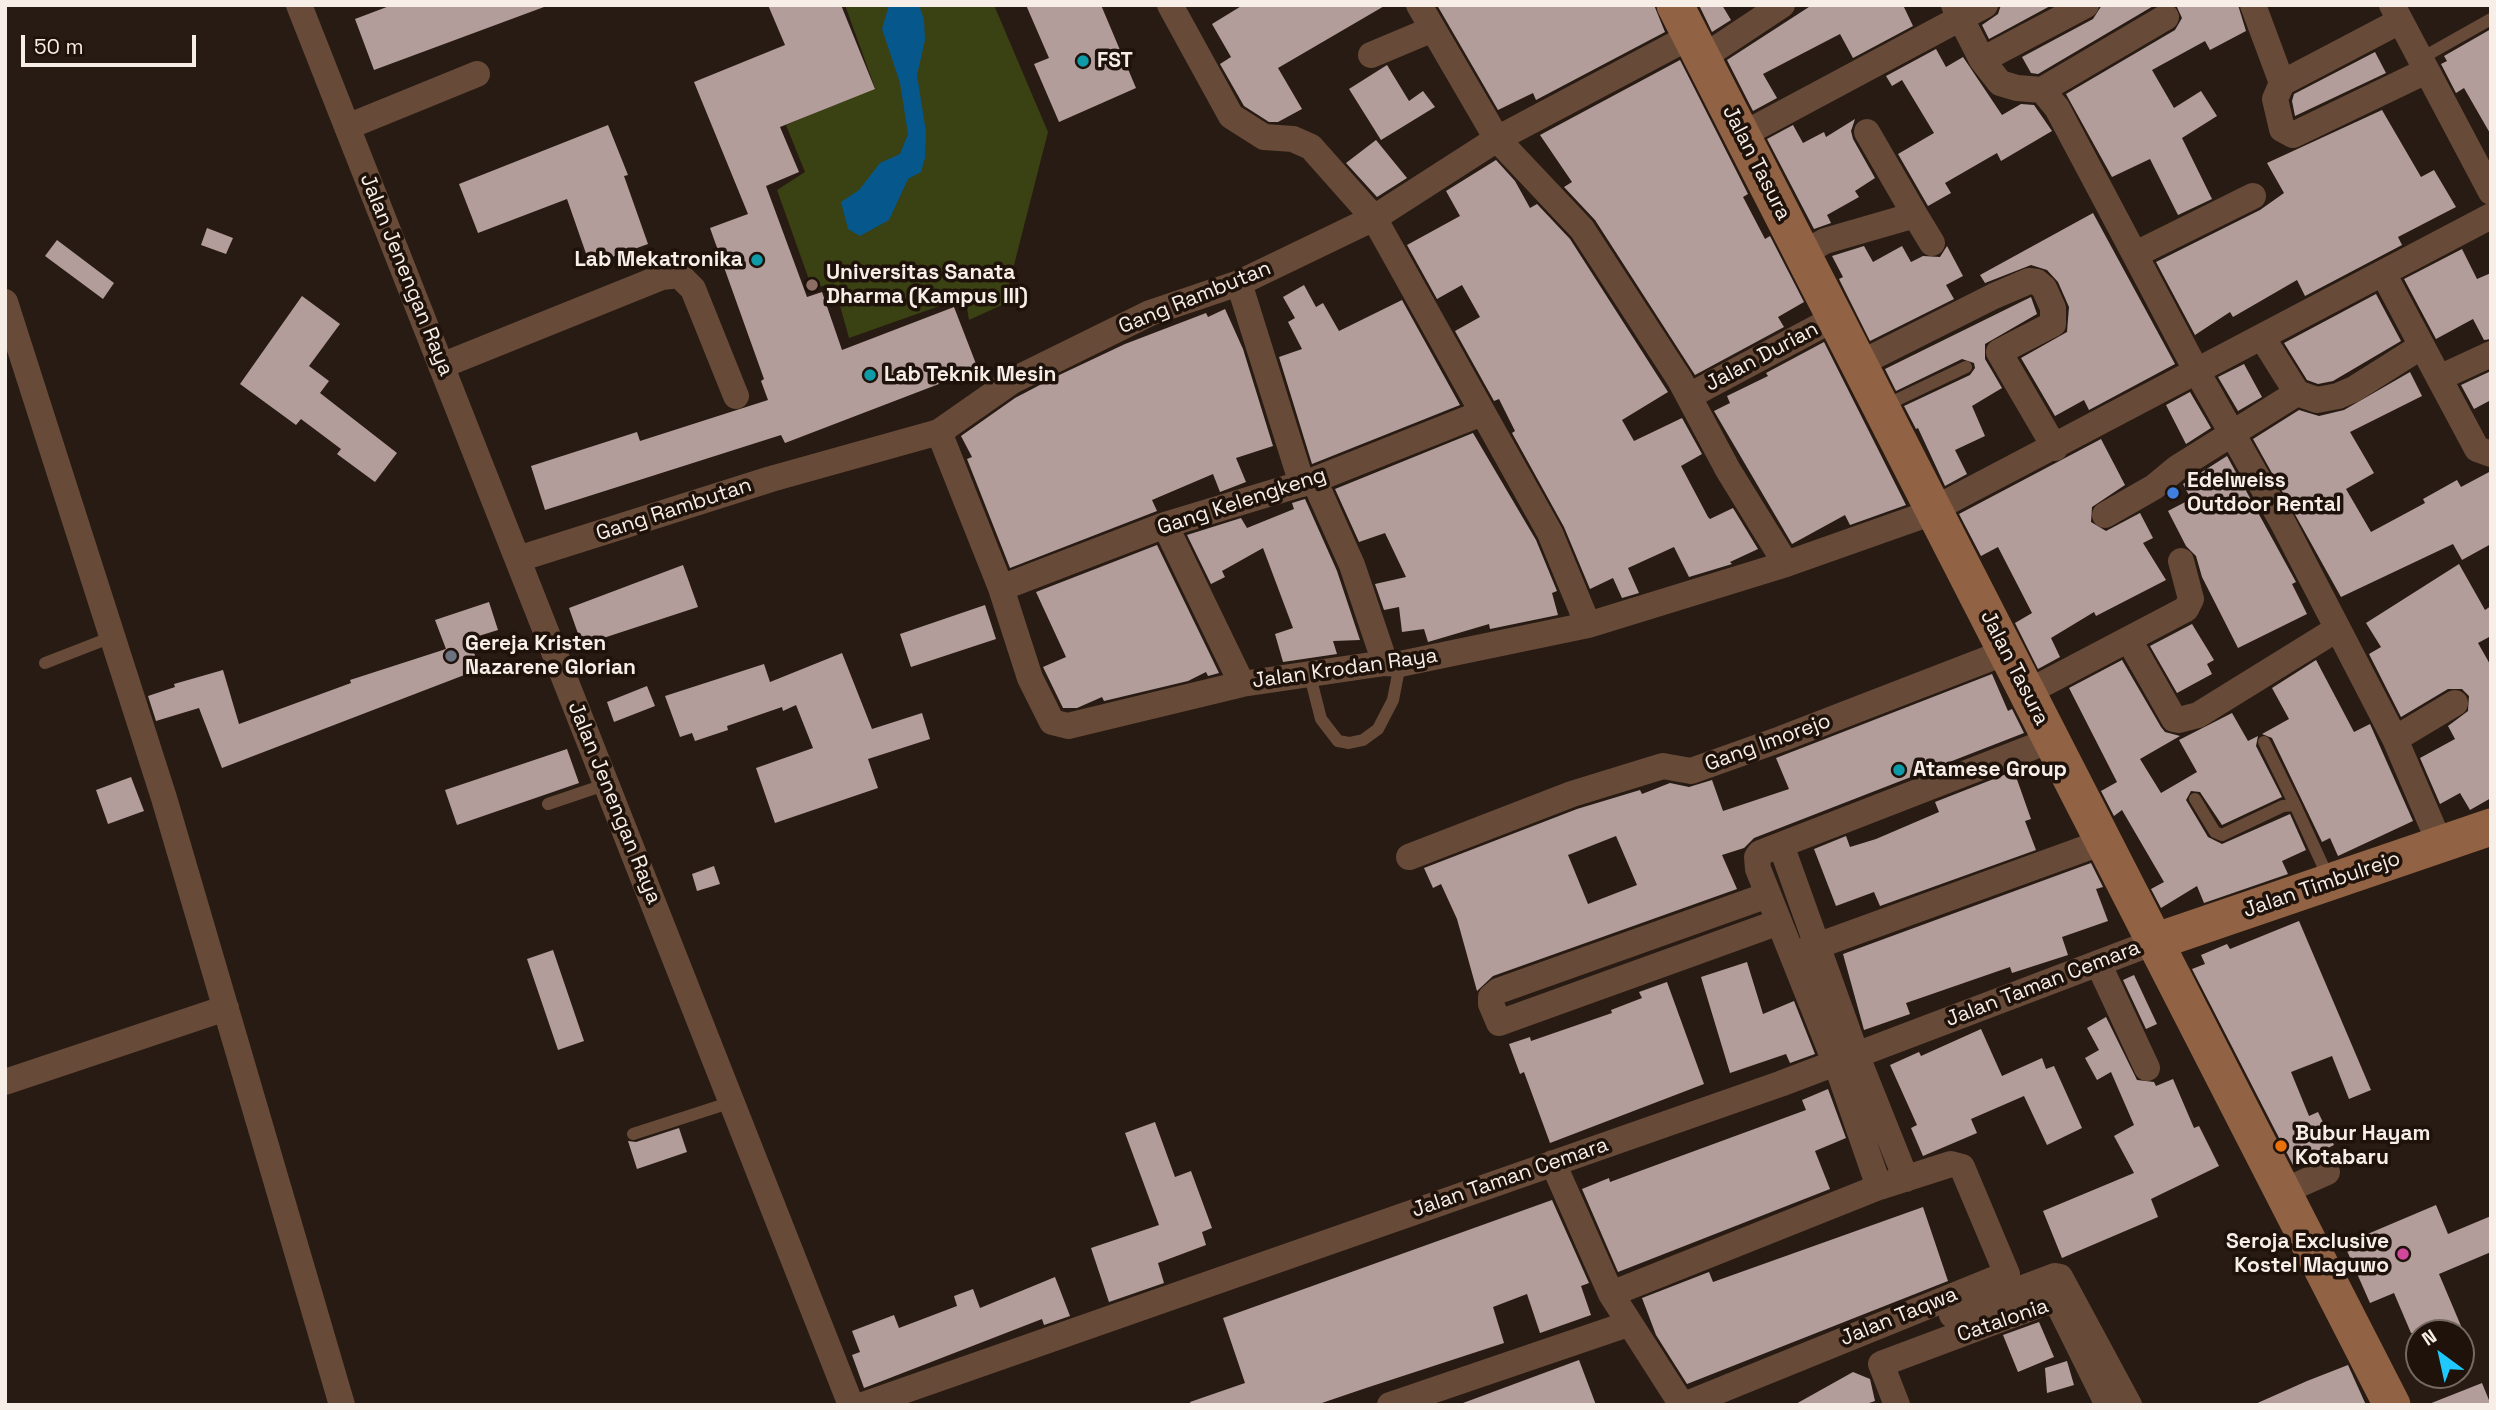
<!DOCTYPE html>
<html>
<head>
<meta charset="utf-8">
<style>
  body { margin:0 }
  #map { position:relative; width:2496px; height:1410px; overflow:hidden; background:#281b13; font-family:"Space Grotesk",sans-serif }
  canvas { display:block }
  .frame { position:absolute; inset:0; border:7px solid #f7eee8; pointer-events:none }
  .north { position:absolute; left:2405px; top:1319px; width:70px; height:70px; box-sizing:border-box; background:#1e120a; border:2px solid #756a63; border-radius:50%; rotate:327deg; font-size:19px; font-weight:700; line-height:28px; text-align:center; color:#f7eee8 }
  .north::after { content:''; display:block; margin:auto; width:24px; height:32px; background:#20c9fd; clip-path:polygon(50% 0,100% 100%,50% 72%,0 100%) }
  .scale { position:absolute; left:21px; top:35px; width:175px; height:32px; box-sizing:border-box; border:4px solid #f7eee8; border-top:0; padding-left:9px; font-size:21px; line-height:24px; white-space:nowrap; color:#f7eee8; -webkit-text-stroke:5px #1e120a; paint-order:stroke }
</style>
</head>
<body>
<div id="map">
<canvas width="2496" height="1410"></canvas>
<div class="frame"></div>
<div class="north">N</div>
<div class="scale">50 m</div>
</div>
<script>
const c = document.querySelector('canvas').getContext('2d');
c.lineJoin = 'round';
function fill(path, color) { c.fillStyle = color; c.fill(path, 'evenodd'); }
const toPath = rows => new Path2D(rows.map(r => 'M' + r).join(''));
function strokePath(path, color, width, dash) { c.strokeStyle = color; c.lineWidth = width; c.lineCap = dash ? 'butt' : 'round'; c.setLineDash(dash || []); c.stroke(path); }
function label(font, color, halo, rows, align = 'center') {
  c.font = font + ' "Space Grotesk",sans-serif'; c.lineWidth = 7; c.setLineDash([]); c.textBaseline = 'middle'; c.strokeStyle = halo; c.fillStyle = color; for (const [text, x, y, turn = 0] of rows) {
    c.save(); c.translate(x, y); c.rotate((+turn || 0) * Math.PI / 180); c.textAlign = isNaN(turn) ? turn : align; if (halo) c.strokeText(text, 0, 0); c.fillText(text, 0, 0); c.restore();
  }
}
fill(toPath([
  [845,5,994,5,1048,132,1004,304,969,320,965,297,849,338,834,284,812,288,777,190,805,172,786,125,875,88]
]), '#3a4112');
fill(toPath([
  [889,5,919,5,924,20,925,40,917,75,926,132,925,158,921,172,908,179,889,220,860,236,848,229,841,202,859,190,880,163,900,154,908,134,900,83,882,29]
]), '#06588c');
fill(toPath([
  [392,5,543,5,544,7,374,70,355,19],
  [768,5,841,5,875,89,780,127,799,172,766,186,807,297,822,292,842,350,954,307,978,369,785,443,781,435,545,510,531,466,637,432,640,441,768,400,761,381,764,379,710,228,748,214,694,82,785,45],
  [1026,5,1101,5,1136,88,1059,122,1034,64,1049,58],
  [1243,5,1386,5,1278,68,1302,109,1278,122,1269,122,1244,106,1220,64,1231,57,1212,24],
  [1437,5,1654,5,1665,32,1536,100,1533,93,1498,110],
  [1699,5,1722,5,1731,20,1712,32],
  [1812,5,1903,5,1913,26,1853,58,1840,34,1763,74,1777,98,1753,111,1727,60],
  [2001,5,2052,5,1989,39,1982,25,1998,14],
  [2102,5,2155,5,2038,74,2031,73,2022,57,2093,19],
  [2176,5,2238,5,2246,31,2210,50,2205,41,2152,70,2174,108,2201,91,2217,116,2182,138,2212,199,2178,215,2150,159,2112,177,2066,94,2175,30,2182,18],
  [2491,29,2491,135,2464,88,2456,93,2441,64,2447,61,2444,56],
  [1936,49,1946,67,1963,57,2002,115,2021,104,2034,105,2052,131,2001,161,1997,153,1945,183,1951,193,1928,206,1898,154,1934,133,1902,80,1892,86,1886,76],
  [2375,52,2386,73,2295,116,2292,101,2294,94],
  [1680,60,1748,194,1743,197,1765,239,1770,236,1804,302,1778,317,1784,327,1695,375,1595,220,1564,187,1572,182,1540,135],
  [1387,65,1409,101,1423,91,1435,107,1381,140,1349,89],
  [2382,110,2421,177,2434,170,2456,207,2398,237,2402,245,2305,296,2297,280,2233,317,2230,312,2195,335,2156,262,2260,210,2284,193,2267,163],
  [1855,119,1851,131,1853,139,1875,178,1855,191,1859,197,1827,215,1831,223,1814,229,1767,139,1793,125,1803,143,1824,132,1826,137],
  [608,125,628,175,624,176,648,244,590,265,567,199,478,233,459,184],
  [1376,140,1407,178,1377,197,1346,163],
  [1496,160,1515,181,1530,208,1537,204,1570,239,1668,392,1622,420,1634,441,1682,418,1702,454,1681,466,1708,517,1710,519,1733,508,1758,549,1730,562,1732,564,1689,577,1674,547,1628,568,1639,593,1622,598,1613,578,1590,589,1564,527,1512,433,1515,431,1499,399,1494,401,1455,331,1480,317,1462,285,1437,299,1407,245,1460,216,1446,191],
  [2093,213,2175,364,2089,410,2084,400,2055,416,2021,358,2067,332,2069,307,2058,282,2047,270,2031,265,1985,283,1980,275],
  [207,228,233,238,226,254,201,245],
  [57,240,114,283,103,299,45,256],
  [1864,246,1873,262,1902,246,1911,262,1923,256,1940,257,1947,246,1963,276,1946,285,1954,299,1870,341,1839,279,1843,277,1832,256],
  [2462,249,2477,279,2491,273,2491,339,2484,340,2473,319,2436,339,2404,279],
  [1304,285,1316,307,1323,303,1339,331,1402,300,1460,405,1312,464,1279,357,1302,349,1288,322,1295,318,1283,297],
  [2376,294,2401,341,2333,381,2318,384,2307,380,2284,343],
  [302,296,340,324,309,366,329,381,320,393,397,453,375,482,337,454,341,449,301,419,296,425,240,384],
  [2031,297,2037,314,1985,344,1985,359,2002,388,1972,406,1985,436,1955,450,1967,474,1945,486,1918,428,1916,429,1904,406,1970,375,1975,368,1974,363,1962,359,1896,391,1885,369],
  [1225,309,1243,349,1273,446,1236,458,1246,482,1220,492,1213,474,1152,500,1157,511,1010,568,967,459,972,457,961,436,1015,398,1055,377,1125,344,1206,313,1208,317],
  [1824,342,1906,505,1850,525,1845,515,1792,544,1714,411,1730,403,1727,396,1768,376,1766,373],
  [2244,364,2262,397,2238,411,2218,377],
  [2491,371,2491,400,2474,409,2461,385],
  [2410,372,2422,396,2350,432,2374,473,2346,489,2371,532,2425,503,2423,499,2457,480,2461,487,2491,471,2491,544,2462,560,2453,544,2341,597,2253,439,2299,410,2319,416,2344,410],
  [2190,392,2211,428,2186,444,2166,405],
  [1473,433,1536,540,1557,591,1552,593,1558,615,1490,629,1489,624,1428,642,1424,629,1402,632,1399,607,1384,610,1375,584,1406,577,1385,533,1359,542,1335,489],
  [2101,439,2125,485,2092,507,2091,522,2106,531,2140,513,2153,538,2143,543,2166,580,2096,616,2094,612,2051,638,2060,657,2038,669,2015,623,2032,613,1998,547,1981,556,1959,514],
  [2227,456,2296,582,2292,584,2307,614,2238,648,2202,577,2196,556,2186,546,2168,511,2191,499,2183,484],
  [1305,499,1337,571,1360,640,1333,641,1337,654,1283,662,1275,634,1293,628,1263,548,1222,571,1225,577,1211,584,1187,535,1241,518,1247,528,1294,509,1292,503],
  [1157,545,1219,673,1208,676,1206,672,1188,681,1104,701,1102,697,1077,708,1063,708,1043,667,1066,657,1036,592],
  [2459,564,2485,610,2491,606,2491,636,2478,643,2491,666,2491,798,2470,810,2460,793,2440,804,2420,758,2455,739,2448,726,2468,711,2469,696,2462,689,2448,689,2401,717,2369,654,2381,647,2366,623],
  [683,565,698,607,582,645,569,608],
  [489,602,498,630,469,639,480,669,222,768,199,708,156,721,148,696,175,687,174,684,223,670,239,724,351,683,350,680,446,649,435,620],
  [985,605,996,639,911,667,900,634],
  [2192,624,2214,660,2207,664,2212,674,2177,693,2150,646],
  [842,653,872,729,922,713,930,739,868,759,878,788,775,823,756,768,813,748,796,705,783,711,782,707,727,726,728,730,695,741,692,733,680,737,665,696,764,664,770,682],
  [2122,660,2161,727,2165,732,2180,736,2140,759,2161,793,2197,772,2179,740,2232,713,2248,741,2258,736,2256,746,2282,797,2222,825,2200,792,2191,791,2186,800,2208,837,2222,844,2290,814,2306,850,2282,861,2288,874,2204,903,2197,886,2161,908,2151,889,2164,882,2122,810,2114,816,2101,791,2117,782,2069,688],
  [2316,660,2354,732,2370,724,2413,821,2338,856,2330,838,2322,842,2272,738,2262,734,2289,719,2272,688],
  [1992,674,2008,711,2012,709,2024,733,1754,838,1744,848,1722,855,1737,889,1493,976,1477,991,1457,919,1441,884,1433,888,1424,868,1577,809,1640,790,1642,794,1670,783,1689,787,1712,780,1723,811,1789,789,1776,758],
  [1616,836,1637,885,1588,904,1568,855],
  [647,686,655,706,614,722,607,702],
  [567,749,579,783,457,825,445,790],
  [2014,771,2031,819,2025,821,2036,850,1880,906,1874,892,1836,906,1814,849,1846,836,1850,847,1876,839,1939,812,1935,802],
  [131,777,144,811,108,824,96,790],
  [2091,863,2103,887,2096,889,2108,921,2062,937,2068,955,2012,973,2010,967,1906,1003,1910,1014,1864,1030,1843,954],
  [714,866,720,884,697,891,692,874],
  [2299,921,2371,1090,2349,1099,2332,1056,2291,1072,2309,1116,2318,1112,2334,1145,2293,1165,2192,969,2205,964,2201,955,2227,944,2230,949],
  [553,950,584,1041,558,1050,527,959],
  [1747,962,1763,1014,1794,1001,1815,1054,1790,1063,1786,1054,1730,1073,1701,977],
  [2134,975,2157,1024,2146,1029,2123,980],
  [1667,982,1704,1084,1550,1143,1524,1072,1520,1074,1509,1044,1530,1037,1531,1041,1612,1013,1611,1010,1642,998,1639,992],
  [2106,1017,2137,1080,2154,1082,2156,1086,2173,1079,2194,1128,2199,1126,2219,1166,2151,1199,2158,1217,2062,1258,2043,1211,2134,1173,2114,1136,2134,1125,2111,1072,2097,1080,2085,1058,2099,1050,2087,1028],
  [1981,1029,2002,1076,2042,1058,2046,1069,2054,1066,2082,1128,2047,1145,2024,1096,1971,1119,1977,1133,1923,1156,1911,1128,1917,1125,1890,1065,1919,1052,1921,1056],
  [1828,1089,1846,1138,1815,1151,1830,1189,1618,1272,1582,1189,1609,1178,1610,1182,1806,1110,1802,1100],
  [1155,1122,1175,1177,1191,1171,1212,1228,1202,1232,1206,1245,1158,1263,1164,1283,1109,1302,1091,1248,1159,1225,1125,1133],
  [679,1128,687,1152,637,1169,628,1141,636,1142],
  [1552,1200,1589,1283,1581,1286,1591,1315,1540,1333,1527,1294,1493,1307,1504,1343,1366,1388,1316,1405,1191,1405,1190,1402,1245,1383,1223,1318],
  [2436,1205,2448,1234,2491,1216,2491,1252,2439,1274,2464,1333,2411,1333,2394,1293,2370,1303,2344,1244],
  [1923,1207,1948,1281,1687,1384,1656,1335,1642,1298,1709,1272,1713,1282],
  [1055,1277,1070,1316,1044,1325,1042,1319,864,1388,852,1355,860,1352,852,1331,894,1315,899,1328,957,1306,954,1296,973,1289,980,1308],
  [2039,1322,2054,1357,2018,1372,2003,1335],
  [1579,1360,1596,1405,1463,1405,1463,1403],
  [2067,1361,2074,1385,2047,1393,2045,1368],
  [2348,1365,2366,1405,2253,1405,2307,1381],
  [1853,1372,1870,1379,1875,1401,1863,1405,1794,1405],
  [2482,1383,2491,1405,2429,1405,2429,1404]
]), '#b29d9b');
strokePath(toPath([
  [2420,59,2491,19],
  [1884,406,1966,367],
  [45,663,112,637],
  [1310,676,1321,719,1338,741,1349,743,1363,740,1378,729,1393,700,1400,664],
  [2195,799,2215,832,2222,835,2283,806,2295,805,2264,742],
  [548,804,607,784],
  [2295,805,2329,879],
  [633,1134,732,1102]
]), '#674a38', 12);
strokePath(toPath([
  [299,5,851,1405],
  [1170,5,1231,116,1264,137,1293,139,1311,147,1374,218,1550,533,1588,625],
  [1419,5,1497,139,1582,229,1680,380,1728,470,1786,564],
  [1954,5,1982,60,2000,83,2017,88,2042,90,2057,108,2196,370,2282,521,2395,739,2440,844],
  [2253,5,2282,83],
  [2392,5,2491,192],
  [2400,21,2282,83,2275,99,2282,129,2293,135,2426,71],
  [1371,55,1433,29],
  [1702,58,1782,5],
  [1982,60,2086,5],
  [2042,90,2166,17],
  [347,127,477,74],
  [1867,132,1915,215],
  [1742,135,1985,5],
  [1802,254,1825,241,1915,215,1932,243],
  [2136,254,2253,196],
  [2383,273,2477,449,2491,454],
  [1239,283,1302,484],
  [5,302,164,798,342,1405],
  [1859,364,1994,296,2029,281,2037,282,2044,288,2053,308,2053,324,1999,352,2055,448],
  [441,366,662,277,679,275,693,289,736,396],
  [2439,378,2491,354],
  [2297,393,2317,400,2338,396,2354,389,2422,346],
  [1689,396,1835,318],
  [939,432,1001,588,1030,678,1052,722,1068,726,1242,684,1385,663,1400,664,1588,625,1786,564,1919,517,2491,216],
  [1314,480,1352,565,1385,663],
  [2105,515,2154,487,2177,468,2297,393,2262,337],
  [1165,525,1242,684],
  [518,559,771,479,939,432,1012,381,1150,313,1239,283,1374,218,1497,139,1691,36],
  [1001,588,1165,525,1314,480,1482,413],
  [2129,640,2174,719,2179,720,2198,715,2337,629],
  [2026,693,2186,609,2191,599,2181,561],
  [2395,739,2455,703],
  [1781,845,1856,1054,1906,1179],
  [1409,857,1572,794,1663,766,1691,771,1781,739,2006,652],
  [1768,895,1498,991,1491,997,1491,1004,1499,1023,1779,922],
  [1803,951,2103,842],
  [2099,965,2147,1068],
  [5,1082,226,1008],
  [1553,1163,1611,1294,1682,1405],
  [1879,1187,1841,1077,1758,869,1757,857,1760,853,2051,740],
  [2282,1192,2327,1172],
  [1611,1294,1879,1187,1951,1164,1962,1167,2007,1274,1684,1405],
  [1952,1315,2055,1276,2060,1277,2129,1405],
  [863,1405,1780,1084,2154,942],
  [1390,1405,1628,1324],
  [1897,1405,1881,1364,2044,1303,2057,1302,2108,1405]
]), '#674a38', 26);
strokePath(toPath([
  [1675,5,2392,1405],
  [2154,942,2491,827]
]), '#916244', 37);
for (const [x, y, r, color] of [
  [1083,61,7,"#0f9aa8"],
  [757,260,7,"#0f9aa8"],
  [812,285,7,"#8d6e63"],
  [870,375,7,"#0f9aa8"],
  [2173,493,7,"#3f7fe0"],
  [451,656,7,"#6b7280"],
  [1899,770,7,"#0f9aa8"],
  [2281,1146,7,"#e8710a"],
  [2403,1254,7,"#d1479c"]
]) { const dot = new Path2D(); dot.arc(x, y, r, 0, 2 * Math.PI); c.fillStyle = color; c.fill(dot); strokePath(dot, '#1e120a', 2.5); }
label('bold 21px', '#f7eee8', '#1e120a', [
  ["FST",1097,61],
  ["Lab Mekatronika",743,260,"right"],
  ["Universitas Sanata",826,273],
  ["Dharma (Kampus III)",826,297],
  ["Lab Teknik Mesin",884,375],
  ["Edelweiss",2187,481],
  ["Outdoor Rental",2187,505],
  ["Gereja Kristen",465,644],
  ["Nazarene Glorian",465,668],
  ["Atamese Group",1913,770],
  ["Bubur Hayam",2295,1134],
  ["Kotabaru",2295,1158],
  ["Seroja Exclusive",2389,1242,"right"],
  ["Kostel Maguwo",2389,1266,"right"]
], 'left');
label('21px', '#f7eee8', '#1e120a', [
  ["Jalan Tasura",1756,163,63],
  ["Jalan Jenengan Raya",406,275,68],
  ["Gang Rambutan",1195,298,-22],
  ["Jalan Durian",1762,357,-28],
  ["Gang Kelengkeng",1242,502,-18],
  ["Gang Rambutan",674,510,-18],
  ["Jalan Tasura",2014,668,63],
  ["Jalan Krodan Raya",1345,669,-8],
  ["Gang Imorejo",1768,743,-20],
  ["Jalan Jenengan Raya",614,803,68],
  ["Jalan Timbulrejo",2322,885,-19],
  ["Jalan Taman Cemara",2043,984,-21],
  ["Jalan Taman Cemara",1510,1178,-19],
  ["Jalan Taqwa",1899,1317,-22],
  ["Catalonia",2003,1321,-19]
]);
</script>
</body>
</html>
